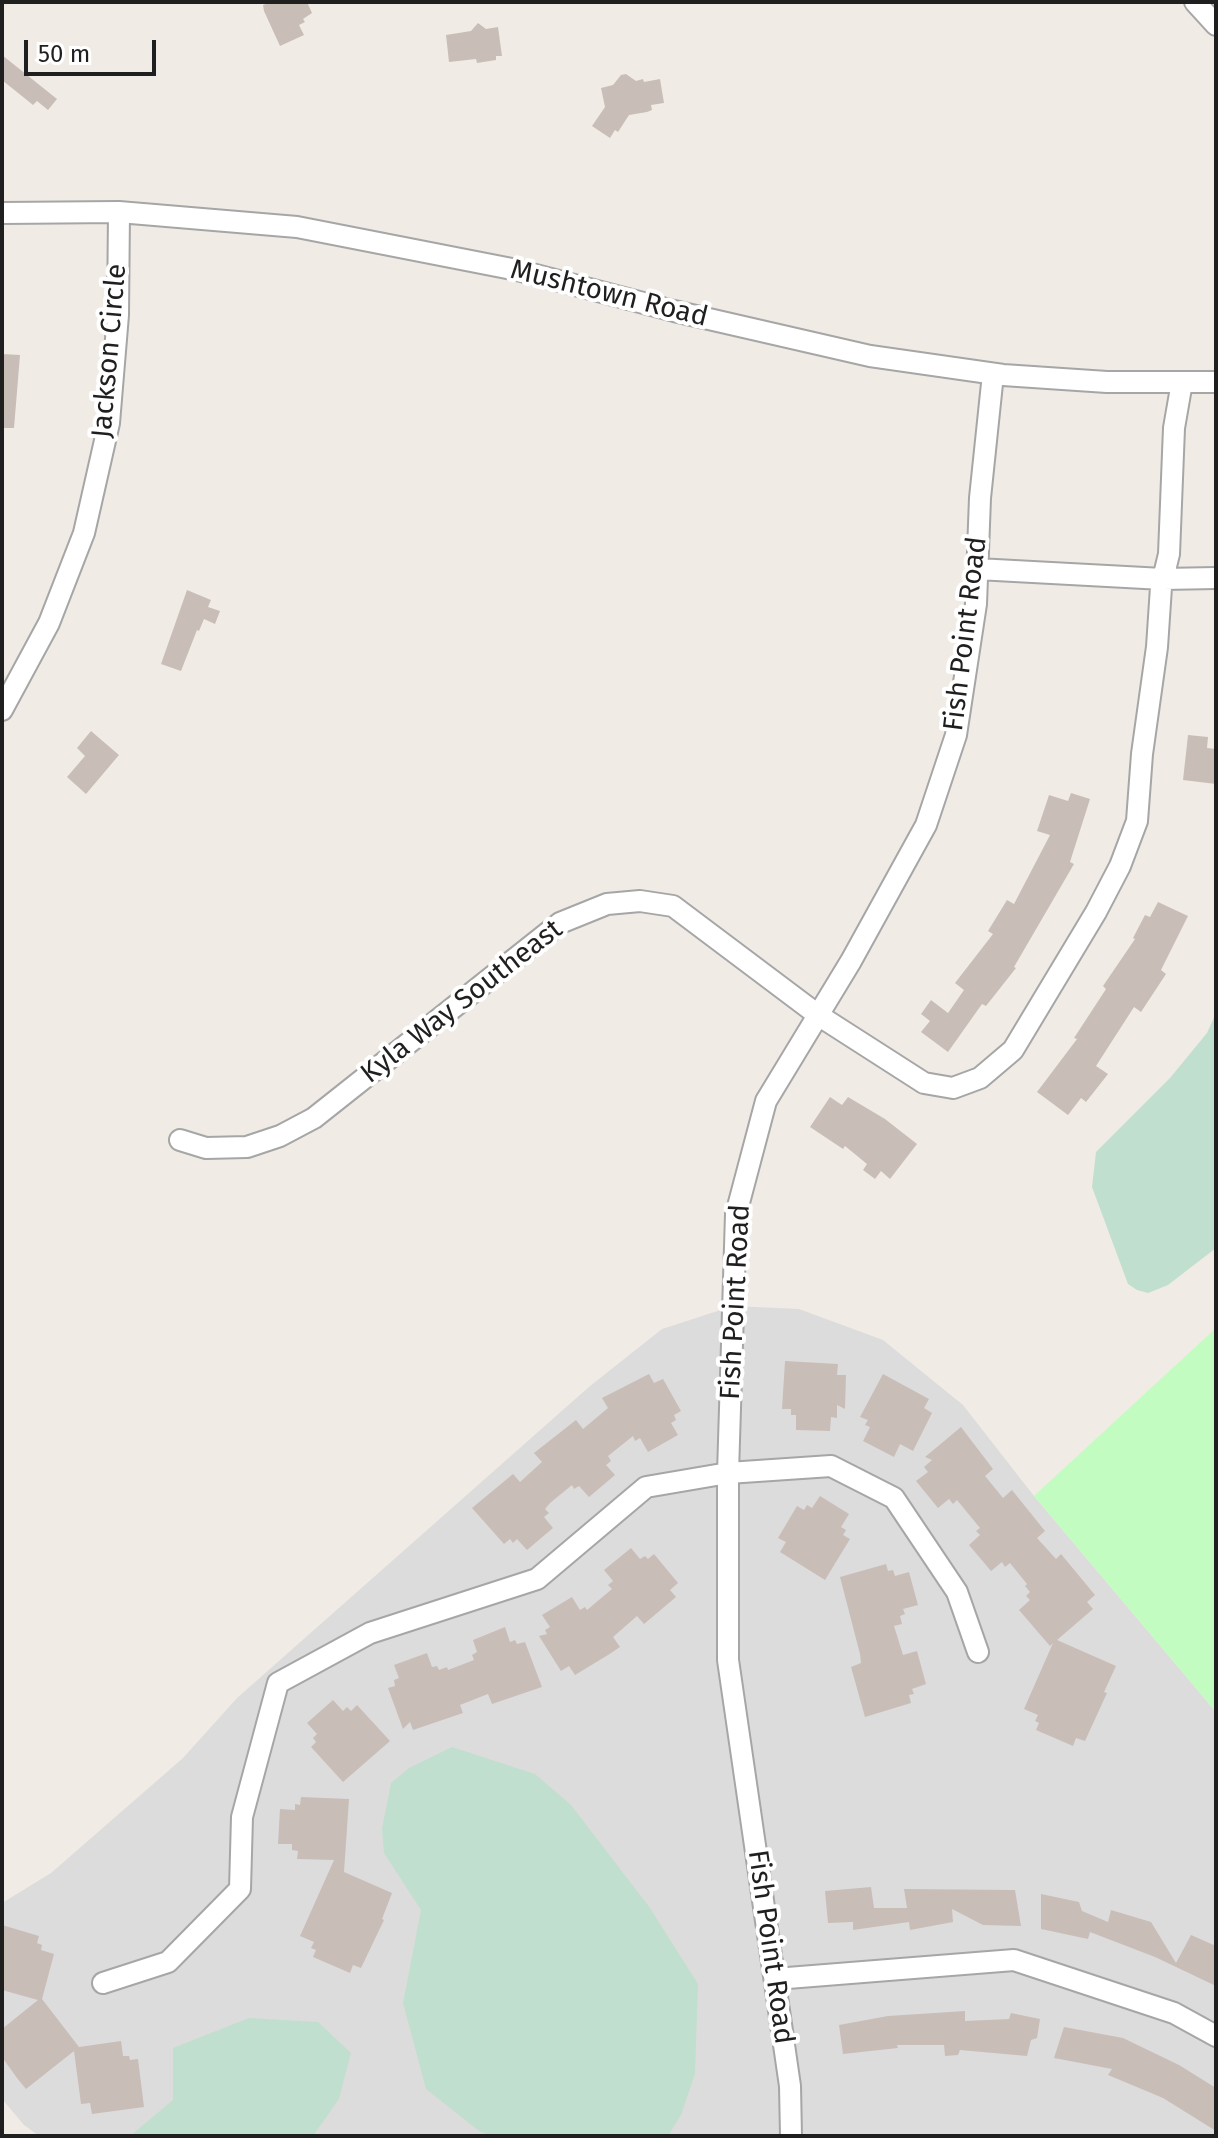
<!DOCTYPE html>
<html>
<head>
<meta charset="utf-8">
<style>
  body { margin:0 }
  #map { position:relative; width:1218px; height:2138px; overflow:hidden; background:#f0ebe5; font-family:"Fira Sans",sans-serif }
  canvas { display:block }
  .frame { position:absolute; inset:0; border:4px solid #1f1f1f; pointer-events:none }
  .scale { position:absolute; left:24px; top:40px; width:132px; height:36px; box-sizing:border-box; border:4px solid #1f1f1f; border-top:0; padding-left:10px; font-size:24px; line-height:28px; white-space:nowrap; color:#1f1f1f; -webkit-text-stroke:6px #fff; paint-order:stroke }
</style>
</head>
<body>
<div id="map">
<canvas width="1218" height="2138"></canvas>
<div class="frame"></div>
<div class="scale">50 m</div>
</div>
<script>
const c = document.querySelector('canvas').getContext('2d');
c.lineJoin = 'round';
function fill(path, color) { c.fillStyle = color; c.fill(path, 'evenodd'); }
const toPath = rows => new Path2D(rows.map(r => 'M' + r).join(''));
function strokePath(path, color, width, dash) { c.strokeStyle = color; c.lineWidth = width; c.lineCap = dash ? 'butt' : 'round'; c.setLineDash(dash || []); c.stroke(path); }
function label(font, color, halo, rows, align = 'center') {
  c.font = font + ' "Fira Sans",sans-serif'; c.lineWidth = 8; c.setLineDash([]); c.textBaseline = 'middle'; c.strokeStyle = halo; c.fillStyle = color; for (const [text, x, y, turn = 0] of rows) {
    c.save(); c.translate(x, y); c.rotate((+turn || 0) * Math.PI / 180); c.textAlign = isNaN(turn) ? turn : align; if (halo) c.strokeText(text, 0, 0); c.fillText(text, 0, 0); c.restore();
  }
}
fill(toPath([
  [733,1306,799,1309,883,1340,963,1405,1034,1496,1216,1712,1216,2136,39,2136,24,2125,2,2099,2,1903,51,1873,183,1758,237,1698,590,1386,662,1329]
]), '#dddcdc');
fill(toPath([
  [1216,1013,1216,1248,1168,1285,1148,1293,1137,1290,1128,1284,1092,1187,1096,1152,1170,1078,1207,1033],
  [452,1747,535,1774,571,1805,650,1908,698,1984,695,2074,681,2115,668,2136,491,2136,479,2131,426,2089,403,2003,421,1910,384,1853,382,1829,391,1783,409,1768],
  [249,2018,318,2022,351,2053,339,2099,313,2136,130,2136,173,2100,173,2048]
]), '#c1dfce');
fill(toPath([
  [1216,1328,1216,1712,1034,1496]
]), '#c2fcc1');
fill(toPath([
  [271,2,307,2,312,13,303,19,305,22,299,25,304,35,280,46,264,11,263,5],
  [478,23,486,29,498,27,502,56,496,56,496,60,477,63,476,59,449,62,446,35,471,31],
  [2,55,57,99,48,110,37,101,33,105,2,80],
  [626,74,636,81,643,79,644,82,660,79,664,103,651,105,652,110,647,112,629,115,618,132,615,130,610,138,592,126,605,107,601,88,613,85,621,75],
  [2,354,20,355,14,428,2,428],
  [187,590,211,600,208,607,220,611,215,624,204,619,199,631,197,630,181,671,161,664],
  [91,731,119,755,86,794,67,777,85,756,77,748],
  [1188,735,1208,737,1207,748,1216,749,1216,784,1183,780],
  [1071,793,1090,799,1070,862,1074,864,1014,967,1016,968,986,1006,982,1004,948,1052,921,1032,930,1021,921,1014,931,1000,948,1013,964,990,955,983,993,934,988,931,1007,900,1014,904,1050,835,1037,831,1049,795,1068,801],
  [1158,902,1188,916,1161,970,1166,974,1141,1012,1134,1007,1096,1066,1108,1074,1086,1102,1081,1098,1068,1115,1037,1092,1077,1039,1074,1038,1106,989,1103,986,1135,939,1133,938,1145,915,1150,917],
  [830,1097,842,1105,848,1097,885,1119,917,1144,890,1179,881,1171,875,1179,863,1170,867,1164,845,1146,843,1149,810,1127],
  [785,1361,838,1364,837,1375,846,1375,845,1409,837,1405,837,1418,831,1417,830,1431,796,1430,796,1415,791,1415,791,1409,782,1409],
  [649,1374,654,1383,663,1379,681,1411,674,1415,676,1420,671,1423,678,1435,648,1452,640,1438,635,1441,633,1436,608,1456,611,1461,606,1465,615,1475,589,1497,579,1486,574,1489,572,1485,550,1503,545,1509,549,1513,544,1517,553,1528,527,1550,517,1539,513,1543,510,1539,504,1544,472,1508,513,1474,520,1482,542,1462,534,1453,576,1420,583,1429,608,1408,602,1398],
  [883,1374,929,1399,924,1408,932,1413,913,1451,900,1444,894,1457,863,1441,870,1427,865,1425,868,1420,860,1417],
  [961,1427,993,1469,985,1476,1003,1498,1012,1490,1045,1531,1037,1538,1056,1559,1061,1554,1095,1595,1087,1602,1093,1609,1057,1640,1116,1666,1104,1692,1107,1693,1085,1741,1076,1738,1073,1746,1036,1730,1039,1723,1035,1721,1038,1715,1024,1709,1053,1643,1050,1646,1019,1610,1030,1600,1026,1596,1030,1592,1025,1586,1027,1584,1010,1563,1005,1567,1002,1562,991,1571,969,1545,980,1535,976,1531,980,1528,957,1500,953,1504,949,1499,938,1508,916,1481,928,1472,924,1467,932,1460,925,1457],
  [820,1496,849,1514,841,1527,846,1530,843,1535,850,1539,825,1580,780,1552,786,1542,778,1538,797,1506,804,1510,807,1505,812,1508],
  [631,1548,640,1559,645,1556,648,1559,654,1554,678,1583,670,1590,676,1597,644,1624,637,1616,613,1637,620,1647,608,1655,575,1675,569,1666,561,1671,539,1636,547,1634,545,1630,550,1627,542,1615,572,1597,580,1610,585,1607,587,1610,612,1589,608,1585,613,1581,604,1570],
  [886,1564,888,1571,893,1570,895,1576,909,1572,918,1605,903,1609,905,1614,900,1616,902,1624,894,1626,903,1655,917,1651,926,1684,912,1689,914,1694,909,1695,911,1703,865,1717,851,1667,861,1663,860,1654,840,1577],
  [505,1627,510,1642,515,1640,517,1644,525,1642,542,1687,492,1704,488,1694,460,1705,463,1713,413,1730,410,1722,403,1729,388,1688,395,1686,394,1680,399,1678,394,1665,427,1653,432,1667,437,1666,439,1670,447,1667,448,1670,474,1660,472,1655,477,1652,473,1640],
  [333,1700,343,1711,347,1707,351,1711,357,1705,390,1741,343,1782,311,1747,316,1742,313,1738,317,1734,307,1723],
  [301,1797,349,1799,344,1872,392,1893,382,1919,384,1920,361,1968,353,1965,350,1973,313,1957,316,1950,311,1948,314,1942,300,1936,334,1860,297,1859,298,1851,292,1850,292,1844,278,1844,280,1809,295,1810,295,1804,300,1805],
  [871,1887,874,1908,907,1908,904,1889,1015,1890,1021,1926,983,1925,952,1909,953,1922,910,1930,909,1922,853,1930,853,1922,828,1923,825,1891],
  [1041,1894,1079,1902,1082,1911,1108,1922,1111,1910,1151,1922,1176,1963,1191,1935,1216,1946,1216,1986,1155,1957,1090,1932,1088,1939,1041,1929],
  [2,1925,39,1936,37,1943,42,1945,41,1950,54,1954,42,1999,79,2047,121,2041,123,2056,129,2056,130,2060,138,2059,144,2107,92,2114,90,2103,81,2104,74,2051,26,2089,17,2078,2,2057,2,2029,38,2000,2,1990],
  [965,2011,965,2021,1009,2019,1011,2013,1040,2019,1037,2038,1031,2040,1027,2056,960,2050,958,2055,945,2056,944,2045,897,2045,898,2048,843,2054,839,2025,888,2016],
  [1064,2027,1123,2038,1179,2065,1216,2088,1216,2131,1163,2098,1108,2075,1112,2069,1054,2058]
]), '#c9bdb8');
const minor = toPath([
  [1195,2,1216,25],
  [2,213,119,212,297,227,517,270,674,311,870,356,1003,375,1107,382,1216,382],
  [977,569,1163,579,1216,578],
  [2,710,49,623,84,533,109,423,118,315,119,212],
  [180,1140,206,1148,247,1147,280,1136,314,1118,560,923,607,904,640,901,673,906,818,1015,924,1083,953,1088,980,1078,1013,1050,1096,912,1120,866,1137,821,1142,754,1157,647,1161,587,1169,554,1174,428,1182,382],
  [775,1979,1014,1960,1174,2013,1216,2036],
  [103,1983,168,1962,240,1889,242,1817,278,1683,370,1633,537,1579,646,1487,728,1473,831,1466,894,1498,957,1592,978,1652],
  [791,2136,790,2086,728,1660,728,1473,736,1214,766,1101,851,961,926,825,956,735,976,604,980,498,993,374]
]);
strokePath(minor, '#a6a6a6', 24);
strokePath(minor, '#fff', 20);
label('28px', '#1f1f1f', '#fff', [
  ["Mushtown Road",609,294,14],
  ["Jackson Circle",110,351,-85],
  ["Fish Point Road",966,634,-83],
  ["Kyla Way Southeast",462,1002,-38],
  ["Fish Point Road",736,1302,-87],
  ["Fish Point Road",770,1947,82]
]);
</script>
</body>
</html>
